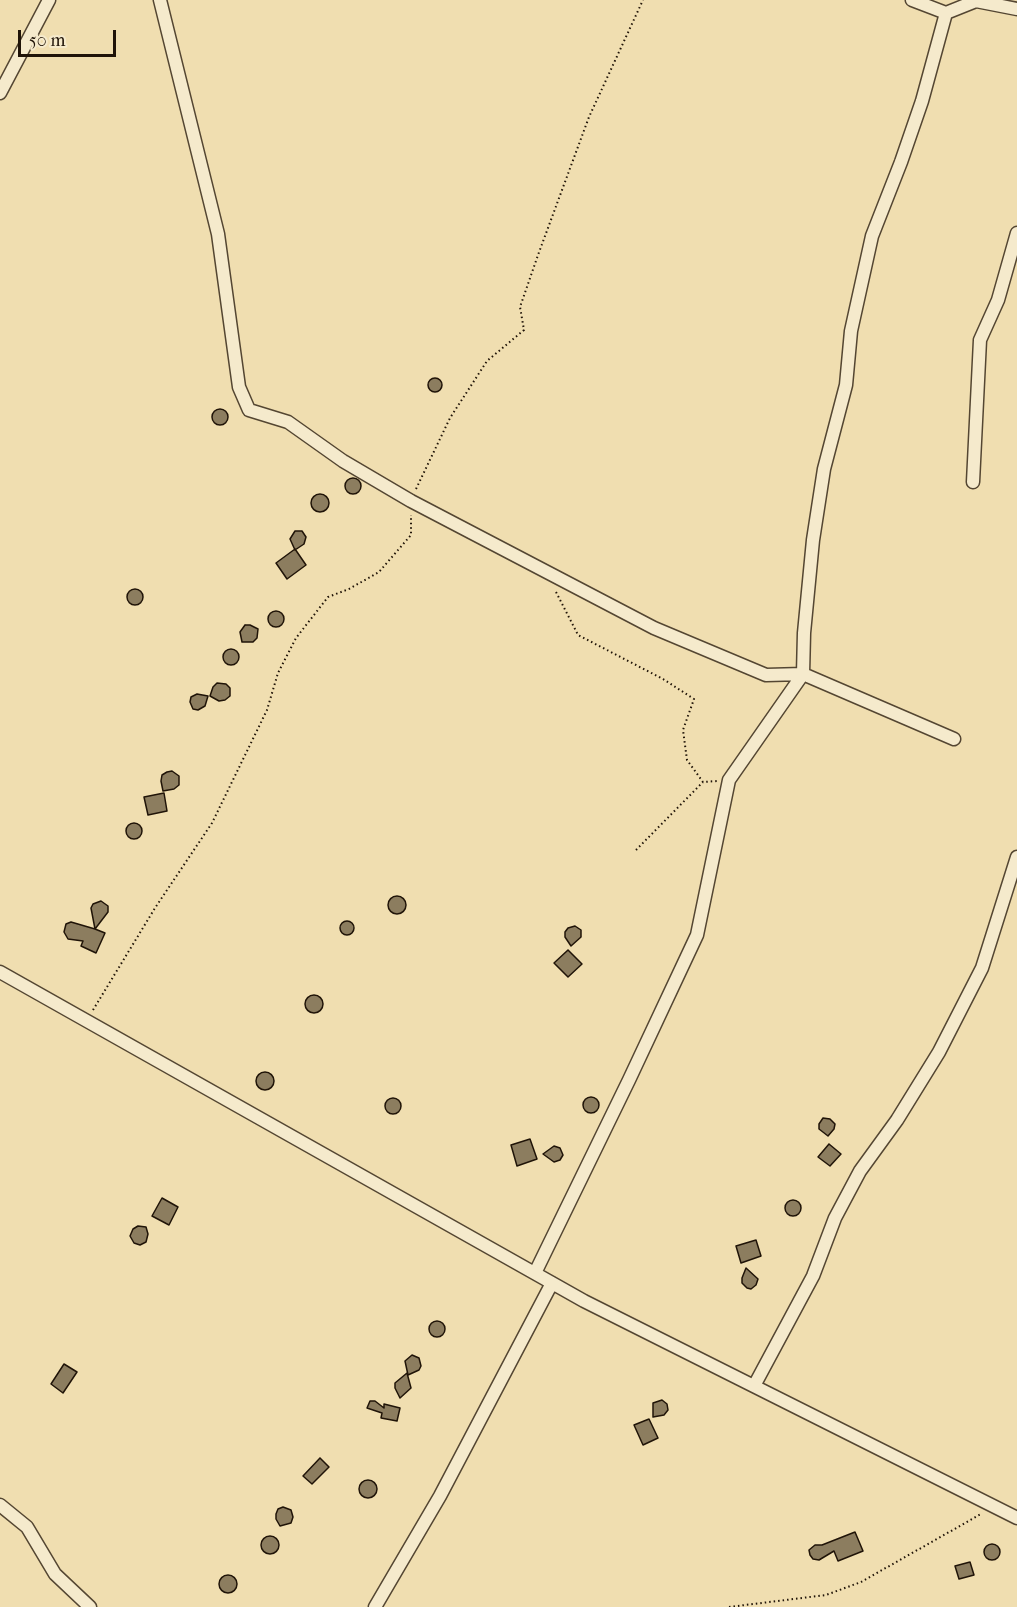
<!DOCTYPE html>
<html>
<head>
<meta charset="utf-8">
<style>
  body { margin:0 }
  #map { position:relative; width:1017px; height:1607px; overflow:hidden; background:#f0deb0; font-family:"IM FELL French Canon",serif }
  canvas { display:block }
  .scale { position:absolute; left:18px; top:30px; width:98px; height:27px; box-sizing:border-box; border:3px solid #201408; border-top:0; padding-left:8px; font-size:18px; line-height:21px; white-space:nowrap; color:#201408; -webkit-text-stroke:4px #f5eacc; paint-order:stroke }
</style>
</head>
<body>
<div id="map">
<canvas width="1017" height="1607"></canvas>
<div class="scale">50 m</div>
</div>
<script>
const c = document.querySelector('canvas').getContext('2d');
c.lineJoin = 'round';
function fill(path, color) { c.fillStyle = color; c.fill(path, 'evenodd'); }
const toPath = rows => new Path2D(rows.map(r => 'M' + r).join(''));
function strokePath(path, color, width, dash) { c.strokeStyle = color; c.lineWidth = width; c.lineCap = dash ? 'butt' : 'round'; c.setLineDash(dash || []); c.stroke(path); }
const building = toPath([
  '428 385a7 7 0 1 1 14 0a7 7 0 1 1-14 0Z',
  '212 417a8 8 0 1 1 16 0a8 8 0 1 1-16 0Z',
  '345 486a8 8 0 1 1 16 0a8 8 0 1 1-16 0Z',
  '311 503a9 9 0 1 1 18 0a9 9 0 1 1-18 0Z',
  [295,531,302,531,306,537,304,544,295,550,290,539,295,531],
  [295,549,306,565,287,579,276,563,295,549],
  '127 597a8 8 0 1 1 16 0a8 8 0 1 1-16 0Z',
  '268 619a8 8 0 1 1 16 0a8 8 0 1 1-16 0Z',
  [245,625,250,625,258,629,257,638,253,642,242,642,240,632,245,625],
  '223 657a8 8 0 1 1 16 0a8 8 0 1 1-16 0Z',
  [217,683,226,684,230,688,230,696,225,700,219,701,210,696,213,687,217,683],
  [197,694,208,696,205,706,198,710,193,709,190,702,191,697,197,694],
  [172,771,179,776,179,785,174,789,163,791,161,781,162,775,167,772,172,771],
  [164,793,167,811,148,815,144,797,164,793],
  '126 831a8 8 0 1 1 16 0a8 8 0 1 1-16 0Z',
  '388 905a9 9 0 1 1 18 0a9 9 0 1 1-18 0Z',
  [101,901,108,906,108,912,95,929,105,933,96,953,81,946,83,941,68,939,64,932,66,924,71,922,95,929,91,908,93,904,101,901],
  '340 928a7 7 0 1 1 14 0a7 7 0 1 1-14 0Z',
  [575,926,581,930,581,937,571,946,565,937,565,932,568,928,575,926],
  [568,950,582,964,568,977,554,963,568,950],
  '305 1004a9 9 0 1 1 18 0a9 9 0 1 1-18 0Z',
  '256 1081a9 9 0 1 1 18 0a9 9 0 1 1-18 0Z',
  '583 1105a8 8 0 1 1 16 0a8 8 0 1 1-16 0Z',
  '385 1106a8 8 0 1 1 16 0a8 8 0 1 1-16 0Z',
  [823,1118,830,1119,835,1124,834,1129,828,1136,819,1129,819,1124,823,1118],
  [530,1139,537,1159,517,1166,511,1145,530,1139],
  [829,1144,841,1154,830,1166,818,1157,829,1144],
  [554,1146,560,1148,563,1155,560,1160,554,1162,543,1154,554,1146],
  [162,1198,178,1207,169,1225,152,1216,162,1198],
  '785 1208a8 8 0 1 1 16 0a8 8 0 1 1-16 0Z',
  [138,1226,146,1227,148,1234,146,1242,140,1245,134,1243,130,1236,133,1229,138,1226],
  [756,1240,761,1256,741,1263,736,1246,756,1240],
  [746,1268,758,1279,756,1285,751,1289,747,1288,742,1283,742,1278,746,1268],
  '429 1329a8 8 0 1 1 16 0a8 8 0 1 1-16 0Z',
  [412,1355,419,1358,421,1366,419,1370,408,1375,405,1361,412,1355],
  [64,1364,77,1372,63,1393,51,1384,64,1364],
  [407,1373,411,1388,400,1398,395,1388,395,1383,407,1373],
  [662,1400,667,1404,668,1410,664,1415,653,1417,653,1403,662,1400],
  [370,1401,375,1401,384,1408,384,1404,400,1408,397,1421,381,1418,382,1413,367,1408,370,1401],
  [649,1419,658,1438,643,1445,634,1425,649,1419],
  [320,1458,329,1467,312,1484,303,1476,320,1458],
  '359 1489a9 9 0 1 1 18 0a9 9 0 1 1-18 0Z',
  [283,1507,291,1510,293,1517,291,1523,280,1526,276,1519,276,1514,278,1509,283,1507],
  [855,1532,863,1551,838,1561,834,1551,819,1560,813,1559,810,1555,809,1550,815,1545,822,1545,855,1532],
  '261 1545a9 9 0 1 1 18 0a9 9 0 1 1-18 0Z',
  '984 1552a8 8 0 1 1 16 0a8 8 0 1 1-16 0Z',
  [970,1562,974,1575,959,1579,955,1566,970,1562],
  '219 1584a9 9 0 1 1 18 0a9 9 0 1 1-18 0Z'
]);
fill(building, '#8c7d5f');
strokePath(building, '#201408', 1.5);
const minor = toPath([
  [160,0,218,234,239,387,249,410,288,422,343,461,411,501,654,628,766,675,803,674,954,739],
  [912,0,946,13,976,1,1017,9],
  [0,93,49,0],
  [973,482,980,340,998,300,1017,233],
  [0,972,584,1301,1017,1518],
  [535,1273,629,1080,697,935,729,780,803,674,804,633,813,540,824,469,846,385,851,331,872,236,901,162,922,101,946,13],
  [754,1386,813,1276,835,1218,860,1171,897,1120,939,1052,982,968,1017,857],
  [0,1505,27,1527,55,1574,90,1607],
  [375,1607,440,1496,552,1283]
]);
strokePath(minor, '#544632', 15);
strokePath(toPath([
  [416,489,450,418,487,361,524,330,520,307,538,255,589,117,643,0],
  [556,592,578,635,663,679,694,699,683,730,687,760,703,782,717,781],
  [636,850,703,782],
  [93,1010,155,908,212,823,267,710,278,673,296,638,328,597,349,589,379,572,411,535,411,515],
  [729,1607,826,1595,861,1582,981,1514]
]), '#201408', 2, [1.5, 3]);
strokePath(minor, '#f5eacc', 12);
</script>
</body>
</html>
